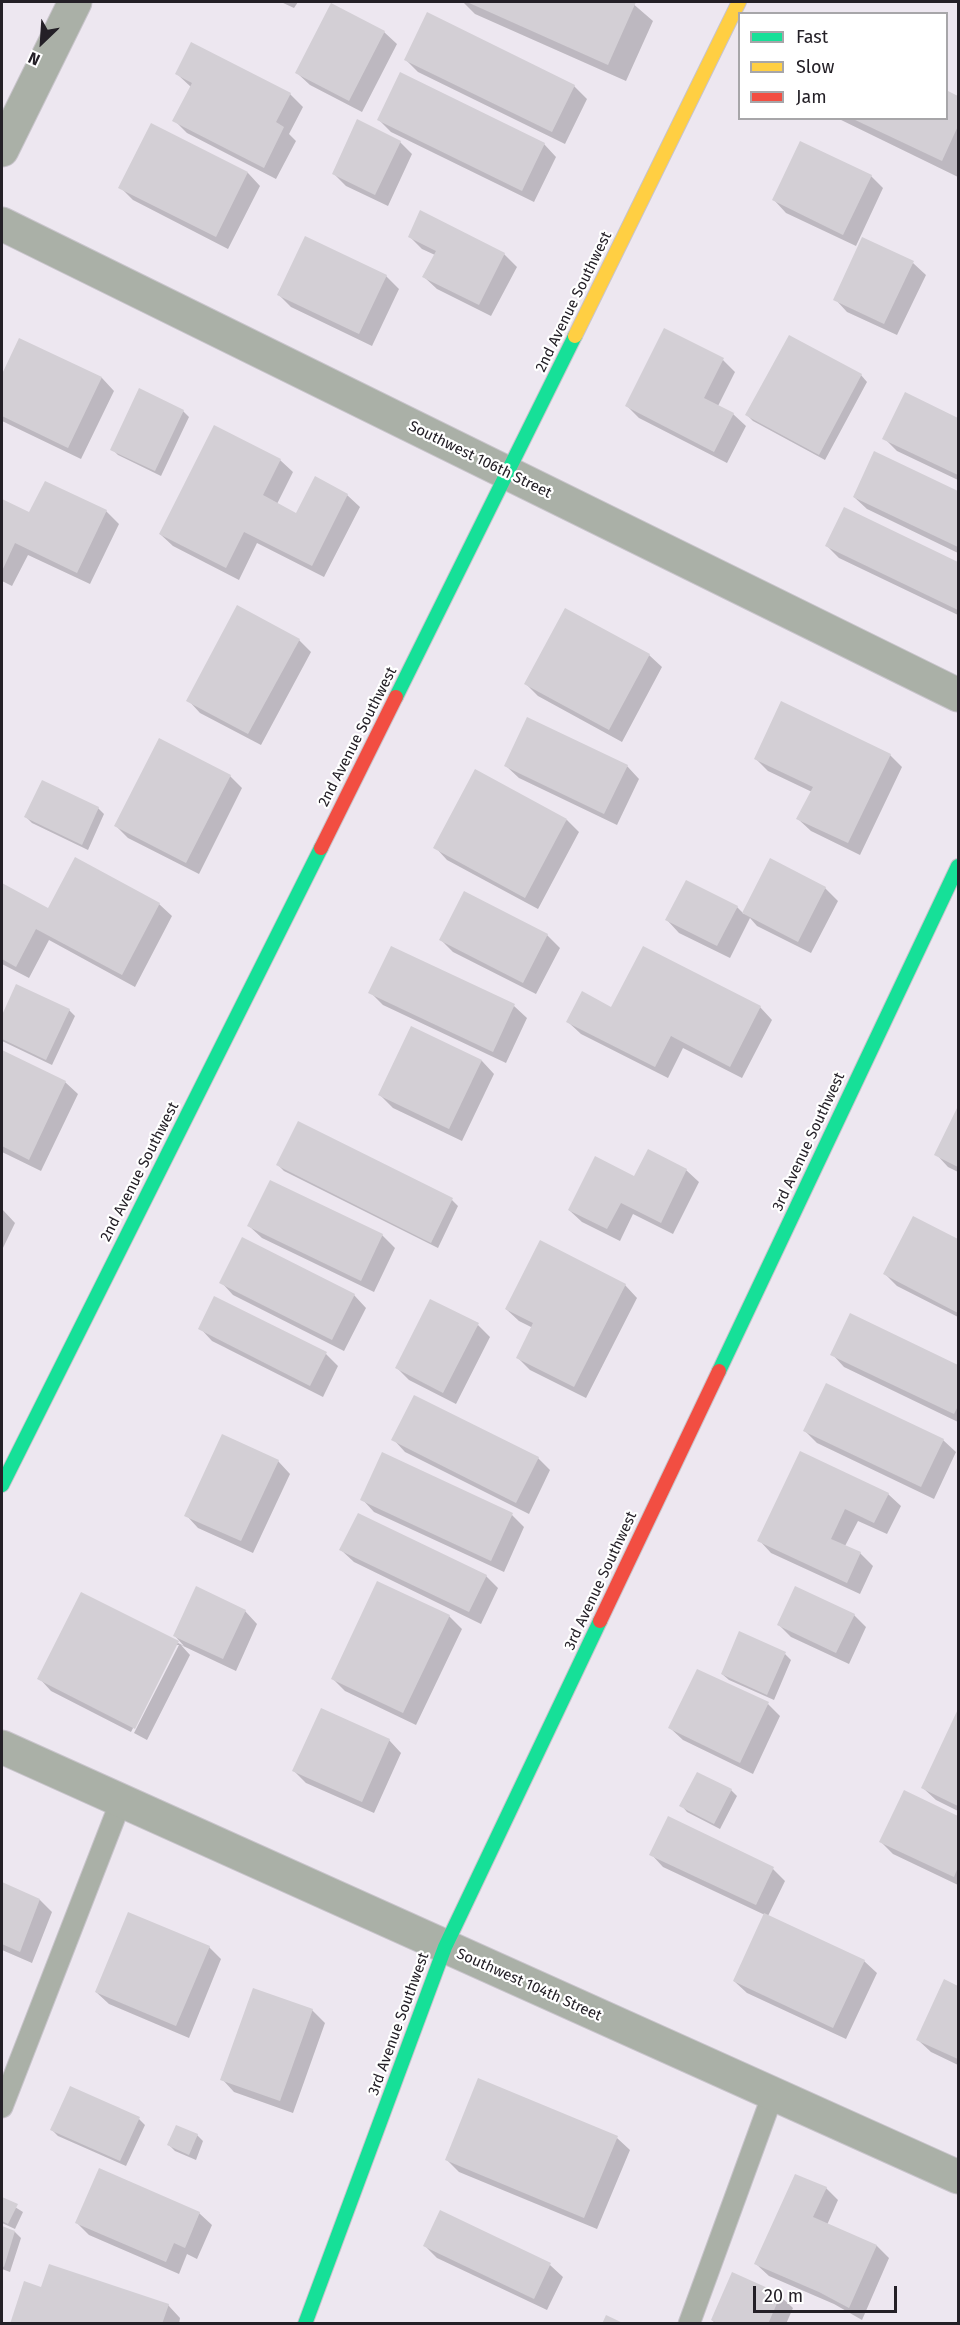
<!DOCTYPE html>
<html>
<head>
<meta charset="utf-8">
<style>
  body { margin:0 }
  #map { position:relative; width:960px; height:2325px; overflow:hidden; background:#ede7f0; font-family:"Fira Sans",sans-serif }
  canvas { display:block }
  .frame { position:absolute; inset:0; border:3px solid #242027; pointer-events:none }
  .legend { position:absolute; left:738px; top:12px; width:210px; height:108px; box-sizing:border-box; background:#fff; border:2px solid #a7a6a9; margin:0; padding:8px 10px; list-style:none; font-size:18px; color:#242027 }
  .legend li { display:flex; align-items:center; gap:12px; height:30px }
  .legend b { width:30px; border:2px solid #a7a6a9 }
  .north { position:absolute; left:12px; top:12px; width:60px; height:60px; -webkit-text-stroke:4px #fff; paint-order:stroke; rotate:205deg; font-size:16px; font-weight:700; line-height:24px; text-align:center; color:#242027 }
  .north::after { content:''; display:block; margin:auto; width:21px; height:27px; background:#242027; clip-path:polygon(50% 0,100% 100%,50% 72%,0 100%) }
  .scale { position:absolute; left:753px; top:2286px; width:144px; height:27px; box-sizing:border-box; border:3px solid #242027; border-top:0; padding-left:8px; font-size:18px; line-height:21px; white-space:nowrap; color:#242027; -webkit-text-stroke:4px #fff; paint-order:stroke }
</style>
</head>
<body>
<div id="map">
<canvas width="960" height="2325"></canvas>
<div class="frame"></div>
<ul class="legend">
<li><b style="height:8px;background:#16e098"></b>Fast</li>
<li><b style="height:8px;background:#ffcf43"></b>Slow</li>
<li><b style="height:8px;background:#f24e42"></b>Jam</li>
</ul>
<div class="north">N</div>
<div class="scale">20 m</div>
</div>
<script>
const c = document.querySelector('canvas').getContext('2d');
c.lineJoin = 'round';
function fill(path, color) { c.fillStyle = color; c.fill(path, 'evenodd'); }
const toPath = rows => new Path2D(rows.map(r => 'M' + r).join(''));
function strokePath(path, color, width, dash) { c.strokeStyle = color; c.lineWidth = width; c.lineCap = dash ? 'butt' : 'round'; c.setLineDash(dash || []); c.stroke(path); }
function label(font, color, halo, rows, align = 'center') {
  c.font = font + ' "Fira Sans",sans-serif'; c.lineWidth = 4.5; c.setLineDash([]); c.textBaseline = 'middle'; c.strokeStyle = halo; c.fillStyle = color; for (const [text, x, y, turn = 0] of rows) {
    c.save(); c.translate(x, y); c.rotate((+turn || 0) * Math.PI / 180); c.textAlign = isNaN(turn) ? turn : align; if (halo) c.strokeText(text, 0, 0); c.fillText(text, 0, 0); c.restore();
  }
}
fill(toPath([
  [281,2,298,2,294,8],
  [463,2,631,2,653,21,626,81,475,14],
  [427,14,574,86,587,99,565,144,418,72,406,60],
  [384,32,397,44,362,112,310,85,297,73],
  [192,44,290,94,303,107,289,134,296,141,276,179,187,133,174,120,191,87,177,74],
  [946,91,958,97,958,177,837,118,946,118],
  [378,119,544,144,556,157,534,202,391,132],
  [152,125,248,173,260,186,228,249,133,200,120,187],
  [400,142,412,154,388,206,346,186,334,174],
  [871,176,883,188,856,246,786,213,774,200],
  [421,212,504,254,517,267,491,316,437,289,424,277,435,255,422,249,409,236],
  [305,238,386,276,399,289,372,346,291,307,279,295],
  [913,263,926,275,897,335,847,312,835,299],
  [20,340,102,378,114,391,81,459,2,421,2,378],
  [723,360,735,372,718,406,733,414,746,426,727,463,639,418,627,406],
  [861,375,867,382,825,460,753,421,747,415],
  [905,394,958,420,958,480,897,451,884,438],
  [183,411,189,417,161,476,118,455,112,449],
  [875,453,958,492,958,553,867,509,854,497],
  [280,460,293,472,277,504,297,515,347,495,360,507,324,577,257,543,239,580,173,546,160,534],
  [2,500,30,514,106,511,119,524,90,584,28,555,12,586,2,581],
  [844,509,958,564,958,615,839,558,827,546],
  [299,640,311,652,261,745,200,713,188,700],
  [649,655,662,667,622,742,538,696,526,684],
  [890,755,902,767,860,855,811,831,798,819,812,792,768,771,755,758],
  [506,766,627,766,639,779,617,825,519,778],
  [230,776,242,788,199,874,128,838,116,826],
  [98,808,104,814,88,850,32,823,26,817],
  [567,820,579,832,538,909,447,860,435,847],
  [771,860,825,888,838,901,811,953,757,926,750,918,730,958,679,933,667,920,737,907,744,914],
  [2,885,48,910,159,904,172,916,135,987,49,940,29,978,2,964],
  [464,893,547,935,560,948,536,994,453,952,441,940],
  [17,986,69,1010,75,1016,52,1065,2,1041,2,1019],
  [370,992,514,1006,527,1018,506,1063,383,1005],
  [760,1007,772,1020,742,1078,683,1048,668,1078,581,1034,568,1022,612,1009],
  [411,1028,482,1061,494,1074,462,1141,393,1108,380,1095],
  [2,1052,65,1082,78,1094,41,1171,2,1152],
  [958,1110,958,1172,948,1167,936,1154],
  [299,1123,452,1200,458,1206,438,1248,284,1171,278,1165],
  [686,1170,699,1182,673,1234,633,1214,620,1241,582,1222,569,1210,635,1178],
  [270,1182,382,1235,395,1248,374,1292,262,1238,249,1226],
  [2,1209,15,1223,2,1250],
  [914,1218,958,1241,958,1317,897,1286,885,1274],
  [221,1282,354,1295,366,1308,344,1351,233,1295],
  [625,1285,637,1298,586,1398,530,1370,518,1358,533,1328,519,1321,506,1309],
  [851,1315,958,1366,958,1422,844,1367,832,1354],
  [478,1325,490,1337,456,1404,409,1380,397,1368],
  [200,1328,326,1354,338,1366,323,1397,212,1341],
  [805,1431,943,1440,956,1452,934,1499,817,1443],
  [393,1439,538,1458,550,1470,529,1514,405,1452],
  [800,1453,888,1494,901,1506,887,1534,858,1521,845,1546,860,1553,873,1566,860,1594,771,1553,759,1540],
  [278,1461,290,1474,253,1553,198,1528,186,1515],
  [362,1499,512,1515,524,1527,504,1572,374,1512],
  [341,1550,486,1576,498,1588,481,1624,354,1562],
  [82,1594,184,1646,175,1636,245,1611,257,1624,236,1671,181,1645,190,1655,147,1740,134,1733,179,1645,175,1645,131,1732,51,1691,39,1678],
  [854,1615,866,1627,849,1664,791,1637,779,1625],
  [449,1616,462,1629,416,1725,345,1691,332,1678],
  [785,1654,791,1660,774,1700,729,1680,722,1674],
  [768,1704,780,1716,753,1774,683,1740,670,1728],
  [958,1712,958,1811,936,1800,923,1788],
  [389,1740,401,1753,374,1813,306,1783,294,1771],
  [731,1790,737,1796,720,1829,687,1812,681,1805],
  [904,1792,958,1817,958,1885,893,1854,881,1842],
  [651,1854,773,1869,785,1881,768,1916,864,1961,877,1973,846,2039,747,1993,734,1981,765,1915,663,1867],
  [2,1883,40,1900,52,1912,32,1963,2,1950],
  [209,1947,221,1959,189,2038,109,2004,96,1992],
  [944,1981,958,1988,958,2065,931,2052,918,2040],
  [312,2010,325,2023,293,2113,234,2092,222,2079],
  [479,2080,617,2138,630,2150,597,2229,459,2172,446,2159],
  [70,2088,139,2119,145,2125,126,2166,58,2136,52,2130],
  [197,2135,203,2141,196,2160,175,2151,169,2145],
  [826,2188,838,2200,827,2225,877,2246,889,2258,862,2320,834,2304,769,2276,756,2264],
  [2,2199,23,2212,15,2229,2,2223],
  [441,2212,550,2265,563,2277,547,2310,437,2258,425,2246],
  [199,2213,212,2225,197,2259,187,2254,179,2274,89,2235,77,2223],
  [2,2228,15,2232,21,2238,10,2272,2,2269],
  [733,2274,780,2296,793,2308,786,2324,716,2324,712,2320],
  [42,2289,168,2305,180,2318,179,2324,11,2324]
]), '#0003');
fill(toPath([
  [467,2,636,2,608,65],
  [331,3,385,31,349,101,295,73],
  [427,12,575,85,552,132,404,60],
  [191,42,291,93,276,122,284,127,264,168,172,121,192,83,175,74],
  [400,72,545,143,522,191,377,120],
  [946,90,958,96,958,126,942,161,851,118,946,118],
  [357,119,401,141,375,195,332,174],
  [151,123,248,172,216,237,118,188],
  [800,141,872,175,843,235,772,200],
  [420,210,505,253,479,305,422,277,436,251,408,237],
  [305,236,387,275,359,334,277,295],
  [862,237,914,261,884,324,833,300],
  [664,328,724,358,704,398,734,413,714,452,625,406],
  [789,335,862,374,819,455,745,415],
  [19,338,102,377,68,448,2,416,2,374],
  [139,388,184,410,155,471,110,450],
  [905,392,958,418,958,475,882,439],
  [214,425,281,459,263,495,296,513,315,476,348,494,312,566,244,532,226,568,159,534],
  [874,451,958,491,958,547,853,497],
  [45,481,107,510,77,573,15,543,2,571,2,499,29,512],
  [844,507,958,562,958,610,825,546],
  [237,605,300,639,248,734,186,701],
  [565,608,650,654,609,730,524,684],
  [781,701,891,754,848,843,796,819,813,787,754,759],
  [527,717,628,765,604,814,504,766],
  [159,738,231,775,186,863,114,826],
  [475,769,567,819,525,898,433,848],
  [42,780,99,807,82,845,24,817],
  [75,857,160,903,122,975,36,929,16,967,2,959,2,883,48,908],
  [770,858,826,887,798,942,742,913],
  [686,880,738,906,717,946,665,920],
  [464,891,548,934,523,983,439,940],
  [391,946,515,1004,493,1052,368,993],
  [643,946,761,1006,730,1067,671,1036,655,1067,566,1022,582,991,611,1007],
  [16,984,70,1009,46,1060,2,1039,2,1015],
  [411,1026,482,1060,449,1129,378,1095],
  [2,1050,66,1081,29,1160,2,1146],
  [958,1106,958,1167,934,1155],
  [298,1121,453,1198,431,1243,276,1165],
  [648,1149,687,1169,661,1223,621,1203,607,1229,568,1210,595,1156,634,1176],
  [270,1180,383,1234,361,1281,247,1226],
  [913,1216,958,1239,958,1313,883,1274],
  [242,1237,355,1294,332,1340,219,1283],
  [540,1240,626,1284,574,1387,516,1358,533,1323,505,1309],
  [214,1296,327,1352,310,1386,198,1329],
  [430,1299,479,1323,443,1393,395,1368],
  [850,1313,958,1365,958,1406,954,1414,830,1355],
  [826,1383,944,1439,921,1487,803,1431],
  [414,1395,539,1457,516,1503,391,1440],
  [222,1434,279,1460,241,1541,184,1516],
  [800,1451,889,1493,874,1523,845,1509,831,1539,861,1552,847,1583,757,1541],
  [382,1452,513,1513,491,1561,360,1500],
  [358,1513,487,1575,469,1612,339,1550],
  [377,1581,450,1615,403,1713,331,1679],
  [196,1586,246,1610,223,1659,173,1636],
  [795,1586,855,1614,836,1653,777,1625],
  [81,1592,179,1641,135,1729,37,1679],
  [739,1631,786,1652,767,1695,721,1674],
  [697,1669,769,1702,740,1763,668,1728],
  [321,1708,390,1739,362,1802,292,1771],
  [958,1709,958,1806,921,1788],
  [697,1772,732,1789,714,1824,679,1806],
  [904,1790,958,1816,958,1867,954,1877,879,1842],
  [668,1816,774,1867,756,1905,649,1855],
  [2,1882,40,1899,20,1952,2,1944],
  [128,1912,210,1946,176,2026,95,1992],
  [764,1913,865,1960,833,2028,733,1981],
  [944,1979,958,1986,958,2059,916,2040],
  [253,1988,313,2009,280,2101,220,2080],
  [478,2078,618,2136,584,2218,445,2160],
  [70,2086,140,2117,120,2161,50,2130],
  [176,2125,198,2134,189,2155,167,2145],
  [99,2168,200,2212,185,2248,174,2243,166,2262,75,2223],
  [795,2174,827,2187,813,2217,877,2245,849,2308,819,2292,754,2264],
  [2,2197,18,2204,8,2224,2,2221],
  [440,2210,551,2263,534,2299,423,2246],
  [2,2226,15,2231,4,2267,2,2266],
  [49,2264,169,2304,162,2324,10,2324,24,2281,41,2287],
  [732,2272,781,2294,768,2324,719,2324,711,2320],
  [606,2315,625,2324,602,2324]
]), '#d3cfd5');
const lane = toPath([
  [2,2107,121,1801],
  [689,2324,773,2094]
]);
const street = toPath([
  [2,150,75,2],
  [2,224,958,695],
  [2,1747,958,2177]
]);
const fast = toPath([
  [396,697,575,336],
  [719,1371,958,866],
  [2,1485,321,848],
  [305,2324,445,1947,600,1621]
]);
const slow = toPath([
  [575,336,739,2]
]);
const jam = toPath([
  [321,848,396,697],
  [600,1621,719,1371]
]);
strokePath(lane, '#c8c4cb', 23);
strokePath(street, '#c8c4cb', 35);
strokePath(fast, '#c8c4cb', 16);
strokePath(slow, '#c8c4cb', 16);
strokePath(jam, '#c8c4cb', 16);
strokePath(lane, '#aab0a7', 21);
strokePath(street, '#aab0a7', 33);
strokePath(fast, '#16e098', 14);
strokePath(slow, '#ffcf43', 14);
strokePath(jam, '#f24e42', 14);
label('15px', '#242027', '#fff', [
  ["2nd Avenue Southwest",574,302,-64],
  ["Southwest 106th Street",480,460,26],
  ["2nd Avenue Southwest",358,737,-63],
  ["3rd Avenue Southwest",809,1142,-65],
  ["2nd Avenue Southwest",140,1172,-63],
  ["3rd Avenue Southwest",601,1581,-65],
  ["Southwest 104th Street",529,1985,24],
  ["3rd Avenue Southwest",399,2024,-70]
]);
</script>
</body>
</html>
